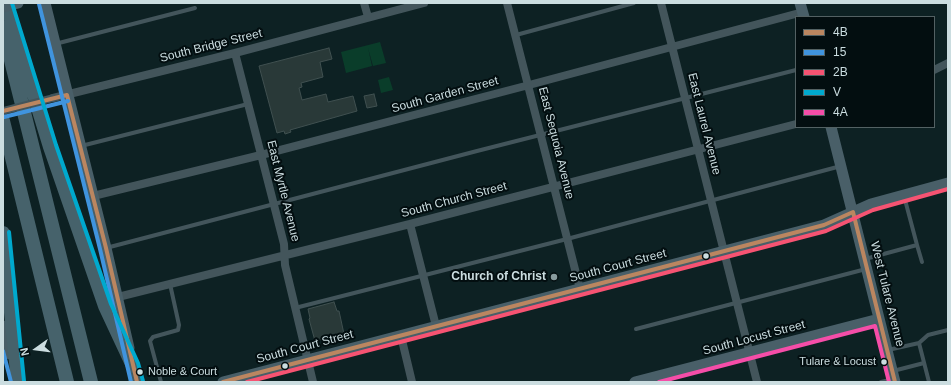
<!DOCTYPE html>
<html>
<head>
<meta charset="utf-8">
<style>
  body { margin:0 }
  #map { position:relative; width:951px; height:385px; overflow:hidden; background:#0d2123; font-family:Arial,sans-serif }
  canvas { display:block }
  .frame { position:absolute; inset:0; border:4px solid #cbdde0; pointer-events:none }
  .legend { position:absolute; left:795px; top:16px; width:140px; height:112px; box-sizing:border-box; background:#030e10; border:1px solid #536163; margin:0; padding:5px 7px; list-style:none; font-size:12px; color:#cbdde0 }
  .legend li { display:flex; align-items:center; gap:8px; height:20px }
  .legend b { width:20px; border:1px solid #536163 }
  .north { position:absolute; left:16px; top:329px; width:40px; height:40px; -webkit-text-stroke:3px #030e10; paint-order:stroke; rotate:256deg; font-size:11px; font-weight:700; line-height:16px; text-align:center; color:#cbdde0 }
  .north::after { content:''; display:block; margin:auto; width:14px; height:18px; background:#cbdde0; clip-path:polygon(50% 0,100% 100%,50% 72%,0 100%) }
</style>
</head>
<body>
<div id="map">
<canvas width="951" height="385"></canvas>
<div class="frame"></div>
<ul class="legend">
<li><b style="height:5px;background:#bb8660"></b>4B</li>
<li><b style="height:5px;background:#4094de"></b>15</li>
<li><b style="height:5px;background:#f65372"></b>2B</li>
<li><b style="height:5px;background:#00a9ce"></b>V</li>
<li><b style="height:5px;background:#f54da8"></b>4A</li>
</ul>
<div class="north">N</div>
</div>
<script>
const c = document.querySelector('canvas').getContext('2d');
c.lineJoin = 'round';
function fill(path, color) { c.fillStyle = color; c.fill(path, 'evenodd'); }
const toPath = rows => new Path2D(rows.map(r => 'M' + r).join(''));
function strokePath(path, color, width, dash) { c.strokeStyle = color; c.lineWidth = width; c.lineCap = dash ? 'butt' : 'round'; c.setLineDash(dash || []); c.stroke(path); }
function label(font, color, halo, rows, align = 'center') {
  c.font = font + ' Arial,sans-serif'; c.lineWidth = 4; c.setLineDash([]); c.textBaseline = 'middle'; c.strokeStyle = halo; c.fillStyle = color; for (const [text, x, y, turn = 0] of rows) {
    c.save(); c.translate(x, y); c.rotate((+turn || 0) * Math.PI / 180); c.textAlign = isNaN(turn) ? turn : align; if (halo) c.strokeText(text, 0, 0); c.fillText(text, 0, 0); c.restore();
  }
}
fill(toPath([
  [380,42,386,63,373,66,368,48,372,66,346,73,341,52],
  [389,77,393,90,381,93,378,80]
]), '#0a3d2a');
const building = toPath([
  [329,48,332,59,320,62,323,77,301,83,302,87,299,88,302,100,326,94,328,102,353,96,357,111,290,130,291,132,285,134,284,131,277,133,259,66,329,48],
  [374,94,377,106,367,108,364,96,374,94],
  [334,302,337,311,339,311,344,334,315,341,309,319,310,318,308,309,334,302]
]);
fill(building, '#293938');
strokePath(building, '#405050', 1);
strokePath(toPath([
  [516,35,634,3],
  [55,44,195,8],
  [81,146,248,104],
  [917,245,922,262],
  [106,248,477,151,796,70],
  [865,259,917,245,904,196],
  [295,308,567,239,841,166],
  [636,329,866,269],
  [919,343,929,382],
  [888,350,919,343,928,335,948,330],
  [893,371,924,363],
  [161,382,150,341,153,337,178,330,179,325,170,284],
  [881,382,894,379]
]), '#43555b', 4);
strokePath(toPath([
  [364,3,368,17],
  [507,3,580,289],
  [661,3,757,382],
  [235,53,284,244,285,265,313,382],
  [934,70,948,63],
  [53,98,235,53,424,3],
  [93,196,261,155,529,85,803,12],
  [410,224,436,326],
  [118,297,410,224,796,124],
  [401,336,412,382]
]), '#43555b', 8);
strokePath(toPath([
  [45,3,106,248,129,348],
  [800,3,804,17],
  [831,127,895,382],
  [3,326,10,354],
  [223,382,824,225,871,204,948,183],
  [635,382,879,319]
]), '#495f68', 11);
strokePath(toPath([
  [133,366,137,382]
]), '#445c64', 12);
strokePath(toPath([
  [6,3,50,147,105,306,133,366],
  [3,28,91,382],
  [3,121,67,382],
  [3,233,18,382]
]), '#46626b', 14);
strokePath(toPath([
  [3,111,53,98]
]), '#43555b', 8);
strokePath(toPath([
  [3,7,18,3]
]), '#495f68', 11);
strokePath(toPath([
  [3,111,67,95,106,248,137,382],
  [223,382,824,225,853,212,895,382]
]), '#bb8660', 4);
strokePath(toPath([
  [39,4,100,249,131,382],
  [4,117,68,101],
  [3,351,11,382]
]), '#4094de', 4);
strokePath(toPath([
  [247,382,826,231,873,210,948,189]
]), '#f65372', 4);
strokePath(toPath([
  [12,3,56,145,111,304,138,363,143,381],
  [9,232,24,381]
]), '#00a9ce', 4);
strokePath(toPath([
  [659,382,875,326,889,382]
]), '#f54da8', 4);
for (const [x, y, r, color] of [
  [706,256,3.5,"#cbdde0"],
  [554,277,4,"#889b9e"],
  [884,362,3.5,"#cbdde0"],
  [285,366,3.5,"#cbdde0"],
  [140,372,3.5,"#cbdde0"]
]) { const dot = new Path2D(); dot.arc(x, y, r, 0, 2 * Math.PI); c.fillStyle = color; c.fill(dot); strokePath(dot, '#030e10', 1.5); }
label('11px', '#cbdde0', '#030e10', [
  ["Tulare & Locust",876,362],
  ["Noble & Court",148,372,"left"]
], 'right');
label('12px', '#cbdde0', '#030e10', [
  ["South Bridge Street",211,46,-14],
  ["South Garden Street",445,95,-15],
  ["East Laurel Avenue",704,124,76],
  ["East Sequoia Avenue",556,143,76],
  ["East Myrtle Avenue",283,191,76],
  ["South Church Street",454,200,-15],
  ["South Court Street",618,266,-15],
  ["West Tulare Avenue",887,294,76],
  ["South Locust Street",754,338,-15],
  ["South Court Street",305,347,-15]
]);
label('bold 12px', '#cbdde0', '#030e10', [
  ["Church of Christ",546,277]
], 'right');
</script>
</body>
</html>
